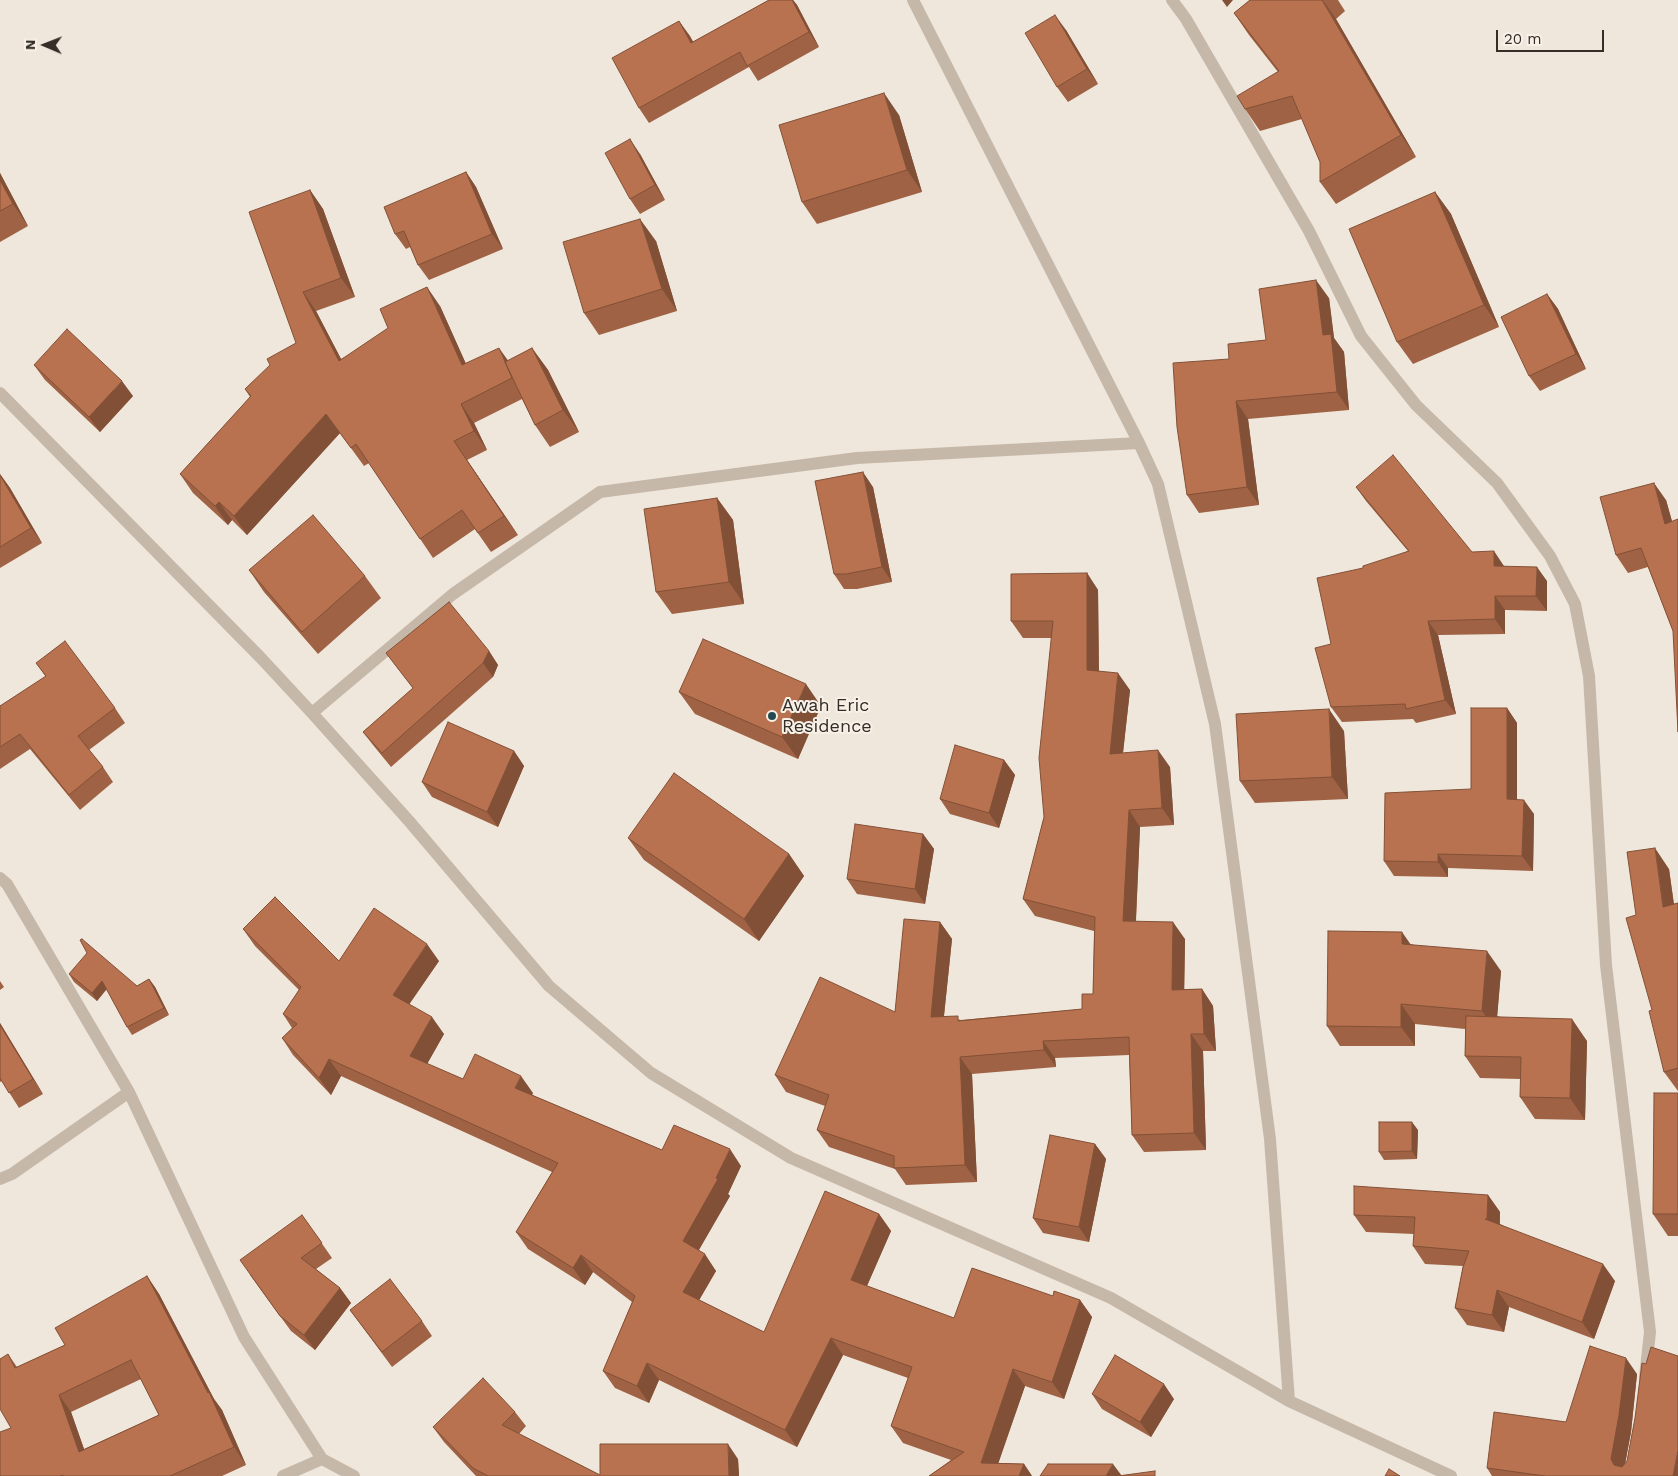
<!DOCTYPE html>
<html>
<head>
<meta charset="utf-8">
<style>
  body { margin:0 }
  #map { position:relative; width:1678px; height:1476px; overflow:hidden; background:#efe7dc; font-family:"Work Sans",sans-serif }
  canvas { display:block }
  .north { position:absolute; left:20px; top:20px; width:50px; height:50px; -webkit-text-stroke:4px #f7f1e7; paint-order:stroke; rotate:271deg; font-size:14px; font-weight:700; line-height:20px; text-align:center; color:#342d28 }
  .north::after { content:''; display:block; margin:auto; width:18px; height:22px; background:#342d28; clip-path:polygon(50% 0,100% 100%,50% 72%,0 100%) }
  .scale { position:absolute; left:1496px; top:30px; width:108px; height:22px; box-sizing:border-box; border:2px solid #342d28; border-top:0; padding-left:6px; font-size:15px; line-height:18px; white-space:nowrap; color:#342d28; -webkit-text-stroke:4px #f7f1e7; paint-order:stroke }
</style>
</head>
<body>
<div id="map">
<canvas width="1678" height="1476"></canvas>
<div class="north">N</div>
<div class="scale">20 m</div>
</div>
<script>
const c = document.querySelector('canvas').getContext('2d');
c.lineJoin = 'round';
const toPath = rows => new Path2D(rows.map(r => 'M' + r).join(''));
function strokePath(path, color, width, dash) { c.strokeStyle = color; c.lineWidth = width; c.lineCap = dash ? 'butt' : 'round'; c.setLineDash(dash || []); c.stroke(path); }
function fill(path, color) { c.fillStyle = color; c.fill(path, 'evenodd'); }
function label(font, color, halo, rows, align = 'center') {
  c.font = font + ' "Work Sans",sans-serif'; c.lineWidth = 4; c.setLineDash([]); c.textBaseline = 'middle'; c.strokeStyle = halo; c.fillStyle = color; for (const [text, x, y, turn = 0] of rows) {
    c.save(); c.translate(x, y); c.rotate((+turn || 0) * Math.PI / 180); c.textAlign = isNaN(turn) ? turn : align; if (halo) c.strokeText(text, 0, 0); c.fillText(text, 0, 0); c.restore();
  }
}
strokePath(toPath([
  [913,0,1139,443,1158,484,1215,724,1270,1139,1289,1401],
  [1172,0,1186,19,1309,231,1361,336,1416,405,1497,483,1550,556,1575,604,1589,676,1606,965,1650,1332,1645,1377],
  [0,393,260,657,312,713,409,821,549,986,651,1073,791,1158,1111,1298,1289,1401,1451,1476],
  [312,713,453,594,600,492,857,458,1139,443],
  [0,878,7,884,129,1092,244,1337,322,1459,354,1476],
  [0,1179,12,1174,129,1092],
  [283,1476,322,1459]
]), '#c6b8a9', 12);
fill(toPath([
  [769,0,793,0,797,5,819,47,758,81,749,67,649,123,639,108,679,21,693,42],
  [1250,0,1338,0,1345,11,1336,19,1416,157,1336,204,1320,182,1320,162,1302,119,1260,131,1245,109,1278,72,1249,35,1234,13],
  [1066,30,1098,84,1068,102,1057,87],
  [899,115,922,192,817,224,802,202],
  [640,154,665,200,640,214,630,199],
  [466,172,476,187,503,249,429,280,418,265,410,247,406,249,395,234],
  [0,173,28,226,0,242],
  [310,190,323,209,355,297,316,311,341,359,440,306,466,364,508,361,532,348,548,370,579,432,550,447,535,425,522,399,474,423,487,450,467,460,518,535,491,552,475,529,433,558,369,463,364,466,340,433,247,535,232,520,228,525,193,493,180,474,250,397,245,389,296,343],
  [1435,192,1451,214,1499,327,1413,364,1397,342],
  [656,241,677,311,599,335,584,313],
  [1547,294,1558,309,1586,369,1540,391,1529,376],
  [1329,298,1334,338,1344,352,1349,410,1248,419,1259,505,1199,513,1187,495,1266,340],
  [34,365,133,396,100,432,45,380],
  [0,474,10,488,42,543,0,568],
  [873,487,892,582,857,589,844,589,834,574],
  [1356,487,1472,552,1504,566,1547,581,1547,611,1505,610,1505,634,1438,635,1456,714,1416,723,1413,719,1342,722,1331,707,1331,644,1363,568,1408,551,1366,501],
  [717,498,733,520,744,604,672,614,656,592],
  [1666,500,1672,522,1673,631,1648,567,1628,573,1616,555],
  [249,570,365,576,381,598,318,654,264,592],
  [1087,573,1098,590,1099,671,1130,690,1123,753,1170,767,1174,825,1140,827,1136,921,1185,939,1184,989,1202,989,1213,1006,1216,1051,1203,1051,1206,1150,1144,1152,1132,1135,1129,1055,1055,1058,1056,1067,972,1074,977,1182,906,1185,895,1169,829,1147,817,1130,825,1106,786,1092,775,1075,895,1012,940,922,952,939,944,1016,961,1020,1082,1009,1093,994,1094,931,1035,916,1023,899,1044,817,1052,638,1023,638,1011,621],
  [489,651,498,665,493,677,391,767,373,745,363,732,413,688,386,653],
  [36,663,115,708,125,723,89,750,103,767,113,782,80,810,30,749,0,769,0,706,46,677],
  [679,692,821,706,798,759,695,714],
  [1507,708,1517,723,1517,799,1534,814,1533,871,1448,868,1448,877,1394,876,1384,861,1471,789],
  [1344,731,1348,799,1255,803,1240,781],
  [514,751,524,766,498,827,432,797,422,782],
  [1004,760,1015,775,999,828,950,814,940,799],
  [923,834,934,849,925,904,857,894,847,879],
  [628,838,789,854,804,876,759,941,644,860],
  [1669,869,1674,904,1678,903,1678,1091,1664,1072,1652,1010],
  [243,929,339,961,439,961,409,1004,444,1034,427,1064,463,1079,533,1093,532,1095,662,1150,741,1166,728,1194,730,1196,699,1250,716,1271,699,1300,764,1332,879,1214,891,1231,867,1286,954,1318,1053,1296,1080,1300,1092,1317,1064,1399,1025,1386,998,1463,1024,1464,1032,1476,929,1476,951,1460,903,1443,891,1426,908,1378,843,1355,797,1447,659,1380,649,1403,615,1388,603,1371,632,1302,593,1272,585,1285,528,1249,516,1232,552,1172,341,1076,331,1095,293,1055,282,1038,292,1028,283,1014,299,990,255,946],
  [1411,944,1501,971,1497,1016,1587,1041,1585,1120,1535,1119,1520,1097,1521,1079,1480,1078,1465,1056,1465,1029,1415,1024,1415,1046,1340,1046,1327,1026],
  [69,974,137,986,149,979,155,987,169,1015,132,1035,127,1027,107,989,97,1001,74,982],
  [0,981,4,987,0,990],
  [0,1023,43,1094,19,1108,2,1081,0,1082],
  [1678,1093,1678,1236,1668,1236,1653,1214],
  [1418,1130,1417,1159,1384,1160,1379,1152],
  [1095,1144,1106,1159,1089,1242,1043,1233,1033,1218],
  [1488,1195,1500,1212,1500,1224,1615,1281,1594,1339,1509,1307,1504,1332,1467,1325,1455,1308,1463,1266,1425,1264,1413,1246,1414,1234,1366,1232,1354,1215],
  [302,1215,332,1258,316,1269,340,1288,351,1303,315,1350,291,1331,250,1275],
  [147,1276,159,1294,214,1399,222,1410,246,1465,222,1476,0,1476,11,1428,8,1354,17,1367,65,1345],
  [141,1379,159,1415,84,1449,71,1412],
  [350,1310,422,1321,432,1336,392,1367],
  [1637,1374,1631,1432,1625,1464,1678,1476,1492,1476,1487,1468,1566,1422],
  [1092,1394,1174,1399,1151,1437,1102,1409],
  [515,1412,526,1426,519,1434,600,1475,738,1459,739,1476,476,1476,444,1442,433,1427]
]), '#9f6244');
fill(toPath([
  [792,0,793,0,797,5,819,47,809,32],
  [1222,0,1233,0,1227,7],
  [1323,0,1336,19,1416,157,1401,135],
  [1055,15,1066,30,1098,84,1087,69],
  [679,21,690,36,702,58,691,43],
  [884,93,899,115,922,192,907,170],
  [630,139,640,154,665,200,655,185],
  [466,172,476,187,503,249,492,234],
  [0,173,28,226,13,204,0,180],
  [310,190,323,209,355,297,341,278],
  [1435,192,1451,214,1499,327,1484,305],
  [640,219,656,241,677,311,662,289],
  [1316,280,1329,298,1334,338,1344,352,1349,410,1337,392,1323,335],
  [427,287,440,306,475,384,462,365],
  [303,292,316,311,352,380,339,361],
  [1547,294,1558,309,1586,369,1576,354],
  [499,348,512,366,512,378],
  [532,348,548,370,579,432,563,410],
  [122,381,133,396,100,432,89,417],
  [1236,401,1248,419,1259,505,1247,487],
  [461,404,474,423,487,450,474,431],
  [326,414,340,433,247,535,234,516],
  [454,441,467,460,518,535,504,516],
  [863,472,873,487,892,582,882,567],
  [0,474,10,488,42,543,31,528],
  [1654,483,1666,500,1678,542,1665,524],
  [717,498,733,520,744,604,729,582],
  [219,502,232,520,228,525,215,506],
  [1494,551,1504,566,1505,581,1494,566],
  [1537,567,1547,581,1547,611,1536,596],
  [1087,573,1098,590,1099,687,1087,670],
  [1495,596,1505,610,1505,634,1495,619],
  [1428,621,1438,635,1456,714,1445,700],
  [489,651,498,665,493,677,483,663],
  [1118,673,1130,690,1121,770,1110,754],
  [806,684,821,706,798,759,782,737],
  [1507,708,1517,723,1517,814,1507,799],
  [1329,709,1344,731,1348,799,1332,777],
  [1158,750,1170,767,1174,825,1162,808],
  [514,751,524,766,498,827,487,812],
  [1004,760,1015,775,999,828,989,813],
  [1524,800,1534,814,1533,871,1522,856],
  [1129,810,1140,827,1135,938,1123,921],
  [923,834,934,849,925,904,915,889],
  [1655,848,1669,869,1677,928,1663,907],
  [789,854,804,876,759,941,744,919],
  [1438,854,1448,868,1448,877,1438,862],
  [940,922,952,939,942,1034,931,1017],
  [1173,922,1185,939,1184,1007,1172,990],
  [1402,932,1416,952,1402,944],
  [427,944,439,961,404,1012,393,995],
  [1487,951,1501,971,1496,1031,1482,1011],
  [149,979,155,987,169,1015,164,1008],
  [102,981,107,988,97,1001,92,993],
  [1202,989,1213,1006,1216,1051,1204,1034],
  [1401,1004,1415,1024,1415,1046,1401,1027],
  [432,1017,444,1034,422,1073,410,1056],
  [1572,1019,1587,1041,1585,1120,1570,1098],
  [0,1023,43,1094,33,1079,0,1025],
  [1191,1034,1203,1051,1206,1150,1194,1133],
  [1043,1041,1055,1058,1056,1067,1044,1050],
  [960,1057,972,1074,977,1182,965,1165],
  [329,1059,341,1076,331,1095,319,1078],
  [521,1076,533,1093,527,1105,515,1088],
  [1412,1122,1418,1130,1417,1159,1412,1151],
  [1095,1144,1106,1159,1089,1242,1079,1227],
  [730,1149,741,1166,728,1194,730,1196,694,1258,683,1241,716,1178],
  [1488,1195,1500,1212,1499,1236,1487,1219],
  [879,1214,891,1231,862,1297,851,1280],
  [705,1254,716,1271,694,1309,683,1292],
  [581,1255,593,1272,585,1285,573,1268],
  [1603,1264,1615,1281,1594,1339,1582,1322],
  [147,1276,159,1294,214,1399,222,1410,246,1465,234,1447,208,1393],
  [340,1288,351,1303,315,1350,304,1335],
  [1497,1290,1509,1307,1504,1332,1492,1315],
  [1080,1300,1092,1317,1064,1399,1052,1382],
  [831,1338,843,1355,797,1447,785,1430],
  [1626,1358,1637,1374,1631,1432,1623,1475,1614,1465,1611,1459],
  [647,1363,659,1380,649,1403,637,1386],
  [1013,1369,1025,1386,994,1476,981,1463],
  [1164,1384,1174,1399,1151,1437,1140,1422],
  [59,1395,71,1412,91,1469,79,1452],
  [728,1444,738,1459,739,1476,729,1476],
  [1678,1450,1678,1476,1673,1476],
  [1024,1464,1032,1476,1019,1476],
  [1113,1464,1122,1476,1106,1476]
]), '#825037');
const building = toPath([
  [769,0,792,0,809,32,747,66,740,52,639,108,612,58,679,21,691,43,769,0],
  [1250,0,1322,0,1401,135,1320,182,1320,162,1292,96,1245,109,1237,96,1279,71,1234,13,1250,0],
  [1055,15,1087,69,1057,87,1025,33,1055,15],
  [884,93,907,170,802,202,779,125,884,93],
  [630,139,655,185,630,199,605,153,630,139],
  [466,172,492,234,418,265,404,231,395,234,384,207,466,172],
  [0,180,13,204,0,211,0,180],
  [310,190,341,278,303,292,339,361,388,328,380,309,427,287,462,365,499,348,512,378,461,404,474,431,454,441,504,516,478,533,462,510,420,539,356,444,351,448,326,414,234,516,219,502,215,506,180,474,251,396,245,389,270,365,267,359,296,343,249,212,310,190],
  [1435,192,1484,305,1397,342,1349,229,1435,192],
  [640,219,662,289,584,313,563,242,640,219],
  [1316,280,1323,335,1331,334,1337,392,1236,401,1247,487,1187,495,1177,427,1173,363,1229,359,1228,344,1266,340,1259,289,1316,280],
  [1547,294,1576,354,1529,376,1501,317,1547,294],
  [67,329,122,381,89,417,34,365,67,329],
  [532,348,563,410,535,425,505,362,532,348],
  [1393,455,1472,552,1494,551,1494,566,1537,567,1536,596,1495,596,1495,619,1428,621,1445,700,1406,709,1405,704,1331,707,1315,648,1331,644,1317,578,1363,568,1363,566,1409,551,1356,487,1393,455],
  [863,472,882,567,846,574,834,574,815,481,863,472],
  [0,475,31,528,0,547,0,475],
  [1654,483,1665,524,1678,519,1678,732,1673,631,1641,548,1616,555,1600,497,1654,483],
  [717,498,729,582,656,592,644,509,717,498],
  [313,515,365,576,302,632,249,570,313,515],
  [1087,573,1087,670,1118,673,1110,754,1158,750,1162,808,1129,810,1123,921,1173,922,1172,990,1202,989,1204,1034,1191,1034,1194,1133,1132,1135,1129,1037,1043,1041,1044,1050,960,1057,965,1165,894,1168,894,1156,817,1130,829,1095,775,1075,820,977,895,1012,904,919,940,922,931,1017,958,1016,958,1021,1082,1009,1082,994,1093,994,1095,917,1023,899,1044,817,1039,758,1053,621,1011,621,1011,574,1087,573],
  [449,602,489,651,483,663,382,753,363,732,413,688,386,653,449,602],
  [703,639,806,684,782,737,679,692,703,639],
  [65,641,115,708,78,736,103,767,69,795,20,734,0,747,0,706,46,676,36,663,65,641],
  [1471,708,1507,708,1507,799,1524,800,1522,856,1438,854,1438,862,1384,861,1385,793,1471,789,1471,708],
  [1329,709,1332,777,1240,781,1236,714,1329,709],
  [448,722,514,751,487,812,422,782,448,722],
  [955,745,1004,760,989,813,940,799,955,745],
  [674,773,789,854,744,919,628,838,674,773],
  [855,824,923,834,915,889,847,879,855,824],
  [1655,848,1663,907,1678,903,1678,1068,1664,1072,1649,1011,1652,1010,1626,918,1636,915,1627,852,1655,848],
  [275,897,339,961,374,908,427,944,393,995,432,1017,410,1056,463,1079,475,1054,521,1076,515,1088,662,1150,674,1125,730,1149,716,1178,718,1179,683,1241,705,1254,683,1292,764,1332,825,1191,879,1214,851,1280,954,1318,972,1268,1053,1296,1054,1291,1080,1300,1052,1382,1013,1369,981,1463,1024,1464,1019,1476,929,1476,964,1452,891,1426,912,1367,831,1338,785,1430,647,1363,637,1386,603,1371,635,1296,581,1255,573,1268,516,1232,558,1163,329,1059,319,1078,282,1038,297,1024,283,1014,301,987,243,929,275,897],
  [1328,931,1402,932,1402,944,1487,951,1482,1011,1401,1004,1401,1027,1327,1026,1328,931],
  [82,939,137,986,149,979,164,1008,127,1027,102,981,92,993,69,974,87,953,80,940,82,939],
  [1466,1016,1572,1019,1570,1098,1520,1097,1521,1057,1465,1056,1466,1016],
  [0,1025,33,1079,9,1093,0,1078,0,1025],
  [1654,1093,1678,1093,1678,1214,1653,1214,1654,1093],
  [1379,1122,1412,1122,1412,1151,1379,1152,1379,1122],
  [1050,1135,1095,1144,1079,1227,1033,1218,1050,1135],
  [1354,1186,1488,1195,1487,1219,1485,1219,1603,1264,1582,1322,1497,1290,1492,1315,1455,1308,1463,1267,1469,1251,1413,1246,1415,1217,1354,1215,1354,1186],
  [302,1215,322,1243,301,1258,340,1288,304,1335,280,1316,240,1260,302,1215],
  [147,1276,208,1393,209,1392,234,1447,170,1476,63,1476,63,1475,60,1476,0,1476,0,1432,11,1428,0,1409,0,1359,8,1354,15,1368,65,1345,55,1328,147,1276],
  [131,1360,159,1415,79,1452,59,1395,131,1360],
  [390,1279,422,1321,382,1352,350,1310,390,1279],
  [1590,1346,1626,1358,1619,1415,1611,1459,1614,1465,1622,1467,1627,1461,1635,1418,1642,1363,1646,1364,1651,1347,1678,1356,1678,1450,1673,1476,1545,1476,1487,1468,1494,1412,1566,1422,1590,1346],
  [1115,1355,1164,1384,1140,1422,1092,1394,1115,1355],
  [483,1378,515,1412,502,1425,600,1475,600,1444,728,1444,729,1476,488,1476,473,1468,433,1427,483,1378],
  [1048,1464,1113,1464,1106,1476,1040,1476,1048,1464],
  [1389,1469,1400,1476,1385,1476,1389,1469],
  [1155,1471,1155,1476,1118,1476,1155,1471]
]);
fill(building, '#b9724f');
strokePath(building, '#825037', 1);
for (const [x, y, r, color] of [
  [772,716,5,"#224a51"]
]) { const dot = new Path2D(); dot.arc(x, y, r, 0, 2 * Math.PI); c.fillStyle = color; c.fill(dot); strokePath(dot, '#f7f1e7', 2); }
label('18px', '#342d28', '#f7f1e7', [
  ["Awah Eric",782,706],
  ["Residence",782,727]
], 'left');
</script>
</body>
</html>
